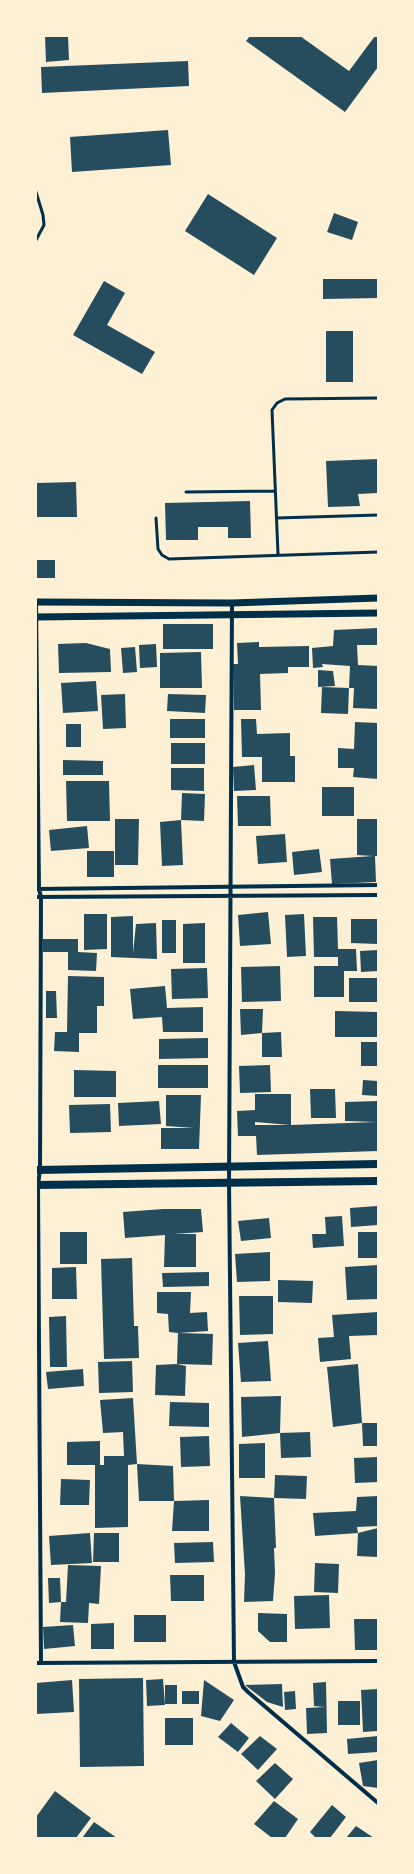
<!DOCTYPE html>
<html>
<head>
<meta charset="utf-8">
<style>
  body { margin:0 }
  #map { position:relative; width:414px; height:1874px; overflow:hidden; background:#fdf0d5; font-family:"Roboto Serif",serif }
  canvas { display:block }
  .frame { position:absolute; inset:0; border:37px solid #fdf0d5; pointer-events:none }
</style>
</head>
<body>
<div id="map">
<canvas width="414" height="1874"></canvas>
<div class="frame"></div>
</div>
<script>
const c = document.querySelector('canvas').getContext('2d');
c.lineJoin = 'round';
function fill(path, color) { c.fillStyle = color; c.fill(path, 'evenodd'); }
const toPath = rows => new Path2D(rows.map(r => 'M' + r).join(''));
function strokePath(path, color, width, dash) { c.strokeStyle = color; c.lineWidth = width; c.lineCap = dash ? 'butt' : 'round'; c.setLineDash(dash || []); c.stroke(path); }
fill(toPath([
  [45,36,68,36,69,60,46,62],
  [250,36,300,36,349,71,375,36,378,36,378,67,345,112,246,41],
  [188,61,189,86,42,93,41,67],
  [168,130,171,165,72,172,70,137],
  [208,194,277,238,254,275,185,231],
  [334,213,358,222,352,240,327,232],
  [323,279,378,279,378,298,323,299],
  [104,281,125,293,107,325,155,352,142,374,73,335],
  [326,331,353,331,353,382,326,382],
  [378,459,378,493,358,494,360,506,328,507,326,461],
  [76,482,77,517,36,517,36,483],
  [250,501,251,538,228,538,228,527,198,527,198,540,166,540,165,503],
  [36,560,55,560,55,578,36,578],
  [163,624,213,624,213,649,163,649],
  [378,628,378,645,357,645,358,665,378,666,378,709,353,708,354,688,349,688,350,666,322,664,323,667,313,668,312,648,333,646,334,630],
  [259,642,259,647,309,646,309,667,288,667,288,673,260,674,261,710,234,710,233,664,238,664,237,643],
  [86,643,110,649,111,672,59,673,58,644],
  [156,644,157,667,140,668,139,645],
  [135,647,137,672,123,673,121,648],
  [201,652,202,688,160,688,160,653],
  [318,670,333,671,335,686,318,687],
  [96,681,98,711,63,713,61,683],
  [322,687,349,688,348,714,321,713],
  [125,694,126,728,103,729,101,695],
  [168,694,206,695,205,713,167,711],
  [170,719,205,719,205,738,170,738],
  [241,719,256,719,257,734,290,733,290,756,295,756,295,782,262,782,262,757,242,757],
  [355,722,378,723,378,779,353,777,354,768,338,768,338,748,354,749],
  [66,724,81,724,81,747,66,747],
  [171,743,205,743,205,764,171,764],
  [63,760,103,761,103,775,63,775],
  [254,765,256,790,234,791,233,767],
  [171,768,204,768,204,791,171,790],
  [66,781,109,781,110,821,67,821],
  [322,787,354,787,354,816,322,816],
  [182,793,205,794,204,821,181,820,183,865,162,866,160,822,181,820],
  [237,796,270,796,271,826,238,826],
  [115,819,139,819,138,865,115,865],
  [357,819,378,819,378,856,375,856,376,882,332,884,330,859,373,856,357,855],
  [87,826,89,848,51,851,49,830],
  [285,834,287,862,258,864,256,836],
  [319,849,322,872,294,875,292,852],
  [87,851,114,851,114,877,87,877],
  [268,912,271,944,240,946,238,915],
  [84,914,107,914,107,949,84,950],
  [304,914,306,956,287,957,285,915],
  [133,916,133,953,136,924,156,923,157,959,111,957,111,917],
  [313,917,337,917,338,949,356,949,357,971,344,971,344,997,314,997,314,966,338,966,338,957,314,957],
  [351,919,378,919,378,944,351,943],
  [162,920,176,920,176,953,162,953],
  [205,923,205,963,183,963,183,924],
  [43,939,78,939,78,952,97,953,96,971,68,970,68,952,43,952],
  [378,950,378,971,361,972,360,951],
  [280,966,281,1001,242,1002,241,967],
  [207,968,208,998,172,999,171,969],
  [68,976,104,977,104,1006,97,1006,97,1033,79,1033,79,1052,54,1051,55,1032,67,1032],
  [349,978,378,978,378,1002,349,1002],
  [165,986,167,1008,203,1007,203,1032,163,1032,162,1017,133,1019,130,989],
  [46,991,56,991,57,1018,46,1018],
  [240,1009,263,1009,262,1033,241,1035],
  [335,1011,378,1012,378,1037,335,1037],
  [281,1032,282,1057,262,1057,262,1033],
  [208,1038,208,1058,159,1059,159,1039],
  [361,1042,378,1042,378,1066,361,1066],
  [158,1065,208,1065,208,1088,158,1088],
  [270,1065,271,1092,240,1093,239,1066],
  [74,1070,116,1071,116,1097,74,1097],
  [363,1080,378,1081,378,1096,362,1095],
  [310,1089,335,1089,336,1118,311,1118],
  [255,1094,291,1094,291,1125,376,1122,345,1121,345,1102,378,1101,378,1151,257,1155,256,1136,238,1136,237,1111,255,1110],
  [255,1122,290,1125,255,1125],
  [166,1095,201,1095,199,1149,161,1149,161,1128,194,1128,166,1126],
  [159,1101,161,1124,119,1126,118,1103],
  [110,1104,111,1132,70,1133,69,1105],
  [377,1206,378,1225,351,1227,350,1208],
  [163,1209,201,1209,203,1232,174,1234,196,1234,196,1267,164,1267,165,1235,125,1238,123,1212],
  [342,1216,344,1246,313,1248,312,1234,326,1234,325,1217],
  [269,1218,271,1238,241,1241,238,1221],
  [60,1232,87,1232,87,1264,60,1264],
  [358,1232,378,1232,378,1258,358,1258],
  [270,1252,270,1281,237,1282,235,1254],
  [132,1258,134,1326,138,1326,139,1358,104,1359,101,1259],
  [378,1265,378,1299,347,1300,345,1267],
  [76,1267,77,1299,52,1299,52,1268],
  [209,1272,209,1286,163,1287,162,1273],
  [278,1280,313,1281,312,1303,278,1302],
  [157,1292,191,1292,190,1313,207,1312,208,1331,179,1333,213,1334,212,1365,177,1364,178,1333,169,1332,168,1314,157,1313],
  [239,1296,273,1296,273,1334,240,1335],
  [378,1312,378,1335,349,1336,351,1359,320,1362,318,1338,334,1337,332,1315],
  [66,1316,67,1367,50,1367,49,1317],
  [268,1341,271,1381,241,1382,238,1343],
  [132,1361,133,1392,99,1393,98,1362],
  [177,1364,186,1366,185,1396,155,1395,156,1365],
  [358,1364,362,1423,333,1427,327,1367],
  [83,1369,84,1386,48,1389,46,1372],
  [281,1396,280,1433,242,1437,241,1397],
  [133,1398,137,1464,128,1465,128,1527,95,1528,95,1465,67,1465,67,1442,100,1441,100,1465,104,1465,104,1456,124,1456,123,1432,103,1433,100,1400],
  [170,1402,209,1403,209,1427,169,1426],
  [362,1423,378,1423,378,1446,363,1446],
  [310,1432,311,1457,281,1458,280,1433],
  [209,1436,210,1466,181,1467,180,1437],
  [265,1443,265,1478,239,1478,239,1444],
  [378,1457,378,1482,355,1483,354,1458],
  [137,1464,173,1466,174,1501,139,1501],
  [275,1475,307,1476,306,1499,274,1498,276,1548,274,1548,275,1573,273,1601,244,1602,245,1574,240,1496,274,1498],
  [61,1479,90,1480,89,1505,60,1505],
  [378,1496,378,1526,357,1527,358,1533,315,1536,313,1513,356,1511,357,1497],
  [209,1500,209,1531,172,1531,174,1501],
  [378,1528,378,1557,357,1556,358,1533],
  [90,1533,92,1563,51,1565,49,1536],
  [94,1533,119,1533,119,1562,93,1562],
  [213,1542,214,1562,175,1563,174,1543],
  [315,1563,339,1564,338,1593,314,1592],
  [68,1565,101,1566,99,1604,89,1603,88,1623,60,1622,61,1602,49,1603,48,1578,60,1578,61,1602,66,1602],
  [170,1575,204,1575,204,1601,171,1601],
  [329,1595,330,1628,295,1629,294,1596],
  [258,1613,287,1614,287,1642,270,1642,258,1631],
  [134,1615,166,1615,166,1642,134,1642],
  [354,1619,378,1619,378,1650,355,1650],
  [114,1623,114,1649,91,1649,91,1624],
  [73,1625,75,1646,44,1649,43,1627],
  [143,1678,144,1766,80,1767,79,1679],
  [163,1679,165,1705,147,1706,146,1680],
  [72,1680,74,1712,36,1714,36,1683],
  [204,1680,234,1700,220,1721,201,1716],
  [326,1682,327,1733,307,1734,306,1708,325,1707,314,1706,313,1683],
  [282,1684,283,1707,267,1702,245,1685],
  [165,1685,177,1685,177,1704,165,1704],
  [378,1689,378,1731,363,1732,361,1690],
  [182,1691,199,1691,199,1704,182,1704],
  [295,1691,296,1709,285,1710,284,1692],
  [338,1701,360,1701,360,1725,338,1725],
  [165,1718,193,1718,193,1745,165,1745],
  [231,1723,249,1738,238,1752,218,1737],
  [260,1736,277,1749,258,1770,241,1754],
  [378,1736,378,1752,348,1754,347,1739],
  [378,1760,378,1788,363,1786,359,1763],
  [275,1763,293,1779,275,1799,256,1781],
  [55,1791,91,1818,76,1838,36,1838,36,1817],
  [274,1801,298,1819,285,1838,272,1838,254,1824],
  [332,1805,346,1817,330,1838,316,1838,310,1832],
  [94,1822,117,1838,82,1838],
  [356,1826,374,1838,346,1838]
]), '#264d5e');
strokePath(toPath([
  [36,192,43,215,44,225,36,240],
  [186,492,275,491],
  [156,518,158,549,162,555,169,559,378,552],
  [277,518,378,515],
  [278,554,272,410,277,403,285,399,378,398]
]), '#003049', 3);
strokePath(toPath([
  [36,602,39,889,41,897,40,1170,38,1185,41,1663],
  [232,603,229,1182,234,1662,243,1687,248,1692,378,1803],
  [36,889,378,885],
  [36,897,378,895],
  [36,1663,378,1661]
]), '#003049', 4);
strokePath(toPath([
  [36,602,232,603,378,598],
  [36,617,378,613]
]), '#003049', 7);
strokePath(toPath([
  [36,1170,378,1164],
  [36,1185,378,1181]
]), '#003049', 8);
</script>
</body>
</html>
